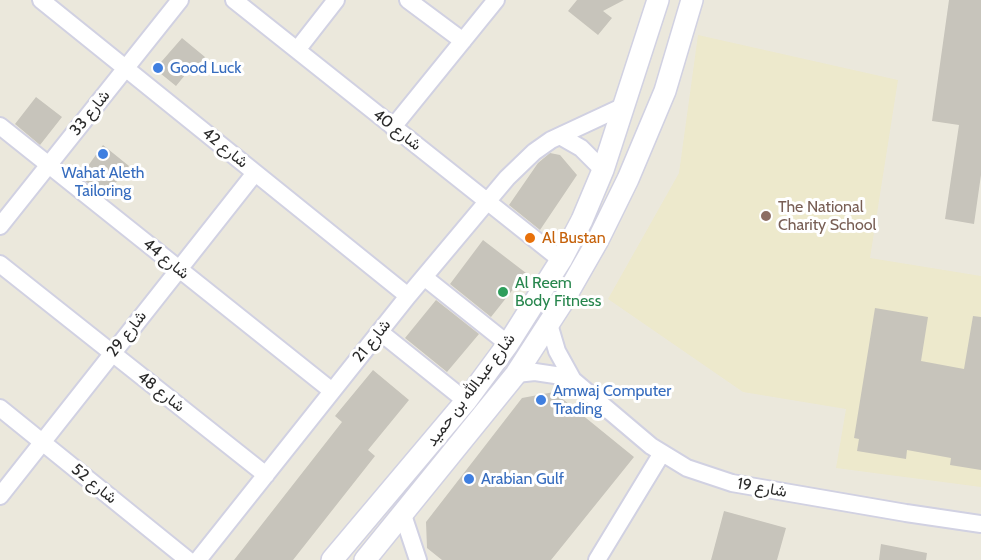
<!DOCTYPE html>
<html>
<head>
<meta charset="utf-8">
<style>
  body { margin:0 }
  canvas { display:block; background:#ebe8dc }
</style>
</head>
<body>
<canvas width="981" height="560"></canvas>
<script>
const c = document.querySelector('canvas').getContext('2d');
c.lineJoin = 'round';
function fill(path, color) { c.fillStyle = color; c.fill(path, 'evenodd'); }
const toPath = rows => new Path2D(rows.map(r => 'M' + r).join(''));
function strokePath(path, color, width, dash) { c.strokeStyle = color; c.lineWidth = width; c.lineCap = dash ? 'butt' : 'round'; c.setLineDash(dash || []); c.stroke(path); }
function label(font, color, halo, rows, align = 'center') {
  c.font = font + ' Cabin,Vazirmatn,sans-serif'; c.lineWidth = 6; c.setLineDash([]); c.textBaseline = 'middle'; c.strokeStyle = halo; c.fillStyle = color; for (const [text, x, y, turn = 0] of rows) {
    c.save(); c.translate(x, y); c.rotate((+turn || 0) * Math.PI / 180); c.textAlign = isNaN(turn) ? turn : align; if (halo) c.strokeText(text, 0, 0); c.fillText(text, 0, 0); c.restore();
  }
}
fill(toPath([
  [698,35,898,80,870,258,981,276,981,487,836,468,846,409,743,392,608,299,679,173]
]), '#ede9cc');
fill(toPath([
  [577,0,624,0,603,11,612,18,598,35,568,11],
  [949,0,981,0,981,175,974,224,945,219,959,125,932,121],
  [182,38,205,57,193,71,190,69,176,86,155,69],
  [36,97,62,117,40,145,15,124],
  [103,145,129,166,105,196,80,177],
  [550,153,560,155,577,175,540,230,509,205,538,163],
  [483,240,526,273,491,317,450,284],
  [436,300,479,334,447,372,405,338],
  [875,308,928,317,921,361,964,369,973,316,981,317,981,470,950,465,951,458,907,450,906,459,857,451,859,439,854,438],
  [373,370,409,400,368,450,375,456,293,560,234,560,342,422,335,416],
  [554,392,634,457,551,560,442,560,427,548,426,522,522,398],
  [724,511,786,528,777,560,711,560],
  [881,544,927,553,926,560,879,560]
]), '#c7c4bb');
const minor = toPath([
  [41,0,408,296],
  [234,0,561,260],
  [408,0,463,41],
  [297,50,336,0],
  [0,126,332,391],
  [393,127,496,0],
  [560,136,581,148,603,170],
  [0,226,180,0],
  [0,264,266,475],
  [424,277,508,344],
  [549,324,557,351,573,380,651,446,687,468,732,483,906,513,981,524],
  [380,332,466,401],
  [516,374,535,372,555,375,573,380],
  [0,408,188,560],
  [0,496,255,173],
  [403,515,418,560],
  [198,560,408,296,507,178,534,152,551,140,624,106],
  [597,560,662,453]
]);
const tertiary = toPath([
  [332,560,466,401,508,344,561,260,582,220,603,170,658,0],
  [365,560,516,374,562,303,598,240,628,179,665,91,692,0]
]);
strokePath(minor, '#d1d1e2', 20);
strokePath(tertiary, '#d1d1e2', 24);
strokePath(minor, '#fff', 16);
strokePath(tertiary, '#fff', 21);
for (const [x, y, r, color] of [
  [158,68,6,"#3f7fe0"],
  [103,154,6,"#3f7fe0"],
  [766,216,6,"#8d6e63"],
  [530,238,6,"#e8710a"],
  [503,292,6,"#2e9e5b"],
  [541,400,6,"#3f7fe0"],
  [469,479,6,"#3f7fe0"]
]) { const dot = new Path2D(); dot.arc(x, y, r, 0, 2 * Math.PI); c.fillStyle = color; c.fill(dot); strokePath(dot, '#fff', 2); }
label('16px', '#366cbe', '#fff', [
  ["Good Luck",170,68],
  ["Wahat Aleth",103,173,"center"],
  ["Tailoring",103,191,"center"],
  ["Amwaj Computer",553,391],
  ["Trading",553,409],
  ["Arabian Gulf",481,479]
], 'left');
label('16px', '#2a2a2a', '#fff', [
  ["شارع 33",90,113,-51],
  ["شارع 40",397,130,38],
  ["شارع 42",225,148,39],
  ["شارع 44",166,259,39],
  ["شارع 29",127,334,-52],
  ["شارع 21",372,341,-51],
  ["شارع عبدالله بن حميد",471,390,-53],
  ["شارع 48",161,392,38],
  ["شارع 52",94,484,39],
  ["شارع 19",762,488,10]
]);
label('16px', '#785e54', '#fff', [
  ["The National",778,207],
  ["Charity School",778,225]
], 'left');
label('16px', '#c56008', '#fff', [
  ["Al Bustan",542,238]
], 'left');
label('16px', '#27864d', '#fff', [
  ["Al Reem",515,283],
  ["Body Fitness",515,301]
], 'left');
</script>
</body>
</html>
